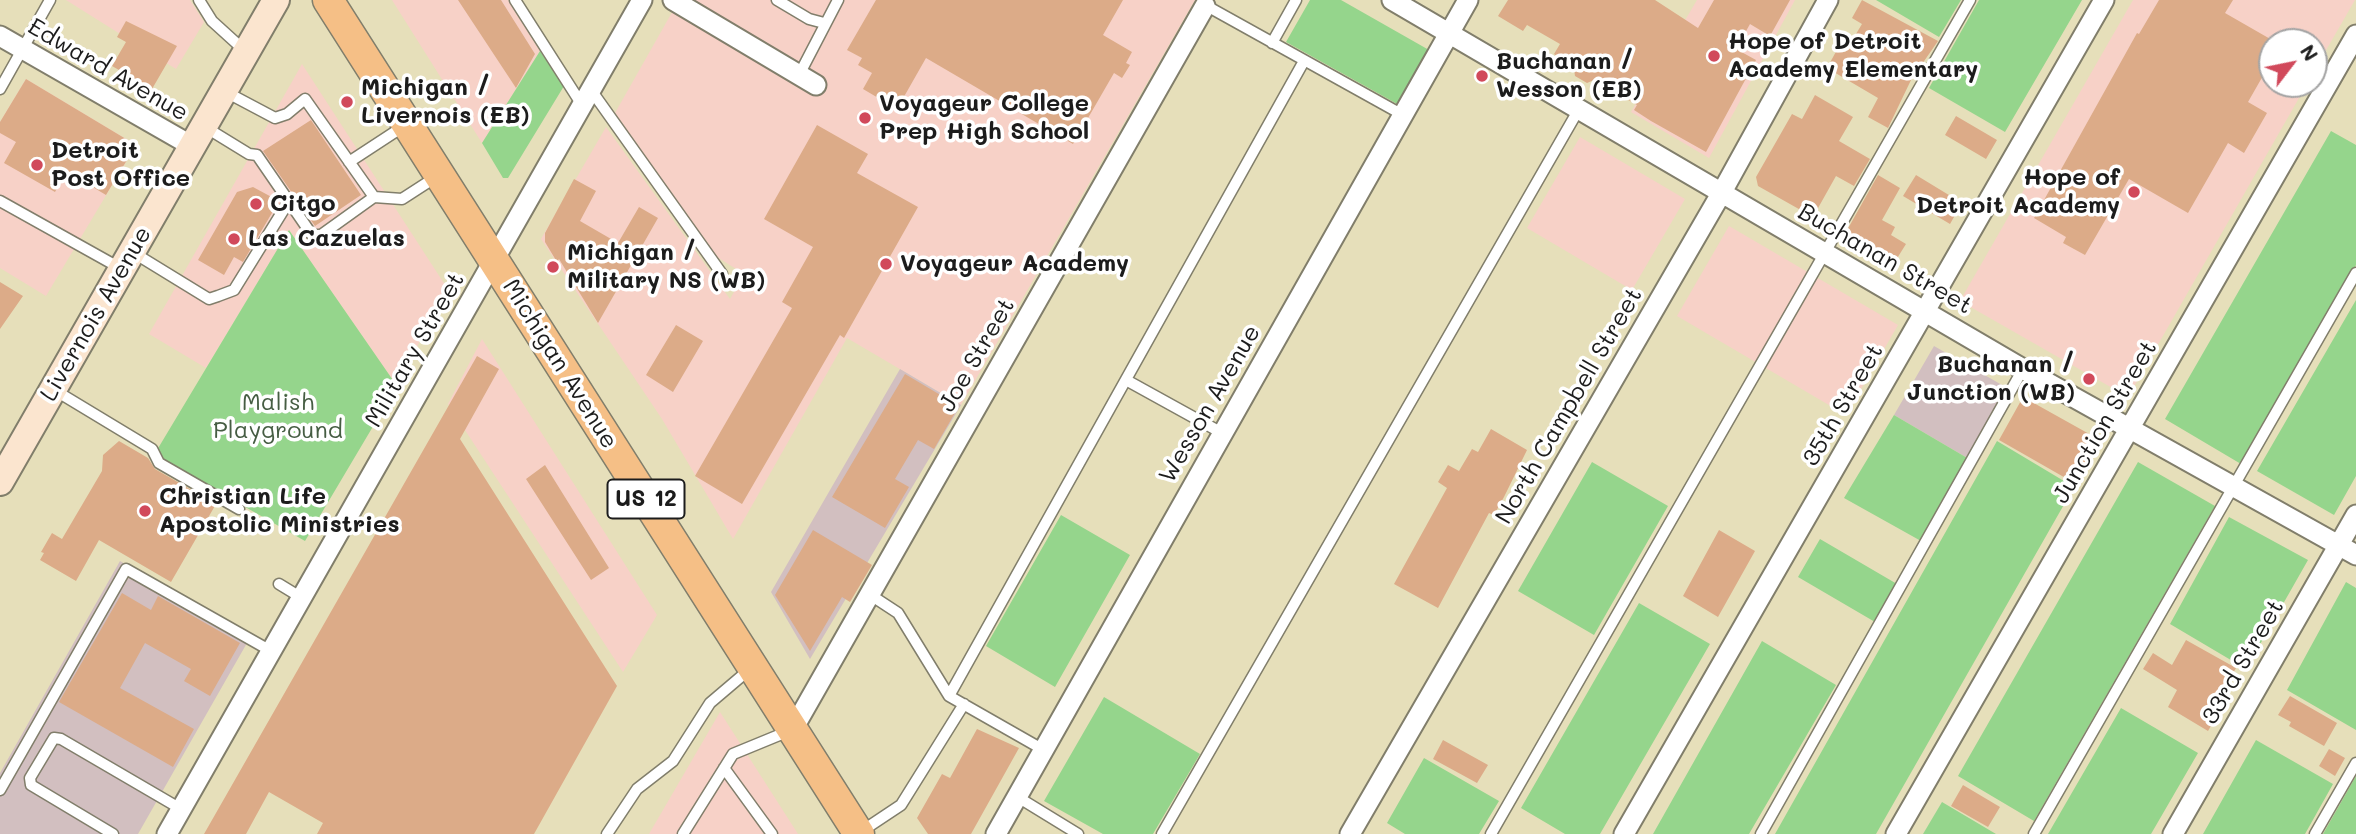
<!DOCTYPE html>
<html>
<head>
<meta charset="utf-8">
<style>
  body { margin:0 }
  #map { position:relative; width:2356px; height:834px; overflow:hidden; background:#e6dfba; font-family:Mali,sans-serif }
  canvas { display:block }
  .north { position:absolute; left:2258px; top:28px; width:70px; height:70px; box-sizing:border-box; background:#fff; border:2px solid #a4a4a4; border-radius:50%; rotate:58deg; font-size:19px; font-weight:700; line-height:28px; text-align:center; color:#1c1c1c }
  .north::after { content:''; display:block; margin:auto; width:24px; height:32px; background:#d1495b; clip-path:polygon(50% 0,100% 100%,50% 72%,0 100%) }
</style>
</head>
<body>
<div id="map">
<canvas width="2356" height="834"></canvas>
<div class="north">N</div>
</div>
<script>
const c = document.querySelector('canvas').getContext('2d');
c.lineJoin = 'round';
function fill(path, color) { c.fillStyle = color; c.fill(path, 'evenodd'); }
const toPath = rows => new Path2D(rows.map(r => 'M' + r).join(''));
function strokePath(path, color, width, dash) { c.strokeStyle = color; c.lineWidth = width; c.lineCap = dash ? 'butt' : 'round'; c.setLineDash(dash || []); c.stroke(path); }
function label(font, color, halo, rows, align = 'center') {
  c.font = font + ' Mali,sans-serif'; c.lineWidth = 7; c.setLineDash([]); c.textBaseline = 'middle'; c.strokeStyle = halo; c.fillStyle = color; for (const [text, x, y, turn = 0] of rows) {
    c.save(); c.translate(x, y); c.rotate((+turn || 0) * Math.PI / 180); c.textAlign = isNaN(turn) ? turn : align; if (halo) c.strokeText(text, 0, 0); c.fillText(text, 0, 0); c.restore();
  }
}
fill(toPath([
  [66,0,190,0,204,22,176,69],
  [392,0,508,0,540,51,482,143],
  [679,0,1195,0,961,405,847,338,733,539,662,419,541,239,606,127,730,299,744,274,714,255,615,113],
  [1697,0,1795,0,1709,158,1631,112],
  [2133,0,2355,0,2314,71,2314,42,2272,42,2272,84,2307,84,2128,397,1960,301],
  [302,64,447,288,397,386,289,230,206,368,149,334],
  [26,79,136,145,46,296,0,268,0,122],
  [1580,137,1685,199,1632,290,1527,228],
  [1729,226,1898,325,1846,415,1677,316],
  [482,339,657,615,623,672,448,404],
  [720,712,798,834,649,834]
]), '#f7d1c7');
fill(toPath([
  [1934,346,2009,389,1969,459,1894,415],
  [900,369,961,405,810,659,771,592],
  [120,561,251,636,138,834,0,834,0,773]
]), '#d2bfc0');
fill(toPath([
  [1310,0,1341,0,1429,50,1399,105,1286,42],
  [1876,0,1961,0,1939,37],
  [1979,0,2082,0,2005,132,1929,88],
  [540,51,564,86,508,178,503,178,482,143],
  [2331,131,2356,145,2356,265,2241,464,2165,419],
  [289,230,397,386,305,541,154,455],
  [2356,300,2356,476,2334,515,2257,471],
  [1894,415,1969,459,1921,541,1844,498],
  [1997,441,2074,487,1876,834,1775,834],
  [1592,462,1668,506,1594,635,1518,591],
  [2138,462,2215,506,2034,821,1958,776],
  [1061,515,1130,555,1055,687,986,646],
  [2229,517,2308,560,2246,669,2170,624],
  [1820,539,1897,584,1875,622,1798,577],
  [2346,582,2356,588,2356,730,2287,690],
  [1639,603,1710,644,1600,834,1565,834,1521,808],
  [1762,641,1836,685,1749,834,1653,834],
  [1104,697,1200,754,1153,834,1103,834,1044,801],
  [2121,708,2198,753,2151,834,2048,834],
  [2256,740,2333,784,2305,834,2203,834],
  [1424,758,1499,801,1479,834,1405,834,1387,823],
  [2356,776,2356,834,2323,834],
  [1942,802,1996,834,1923,834]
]), '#95d58c');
fill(toPath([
  [458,0,501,0,535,54,516,88],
  [876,0,1123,0,1103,35,1132,52,1126,63,1130,65,1122,78,1114,73,1073,144,926,58,897,109,863,89,872,73,858,65,862,58,847,50],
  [1508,0,1655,0,1698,28,1714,0,1790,0,1770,36,1750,24,1736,49,1756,60,1706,152,1651,121,1634,110,1637,105,1594,80,1587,83,1575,76,1574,69,1554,54,1560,44,1527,25,1523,31,1498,16],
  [1862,0,1938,41,1911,80,1888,128,1868,117,1878,98,1827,68,1838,48,1845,52,1862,24,1852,18],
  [2159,0,2233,0,2225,13,2272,40,2272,60,2248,102,2267,113,2244,153,2228,143,2188,213,2129,179,2085,255,2063,243,2066,237,2034,218,2137,33,2139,34],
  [126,21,177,46,152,89,112,66,126,42,117,37],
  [26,79,136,145,106,195,66,171,55,192,4,163,16,142,0,133,0,122],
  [1815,95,1853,117,1839,141,1870,159,1854,186,1836,176,1813,217,1758,186,1756,177,1792,114,1802,119],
  [1956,116,1997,140,1986,159,1945,135],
  [311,120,361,195,315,226,263,151],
  [817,125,868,154,857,173,918,207,844,338,840,335,742,504,695,476,792,308,782,302,813,247,764,219],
  [1878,175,1900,188,1882,220,1895,227,1891,235,1906,244,1896,260,1846,232],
  [1916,175,1962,203,1950,224,1903,196],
  [574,179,596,191,580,221,618,243,639,207,658,218,598,323,559,259,557,262,545,242,545,233],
  [253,187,279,201,243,262,234,257,224,275,198,260,237,192],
  [0,282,23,296,0,329],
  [676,325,703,341,673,392,646,375],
  [477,356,499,369,460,439,617,686,534,834,317,834,323,823,269,792,246,834,204,834],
  [905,374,959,406,934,449,918,440,895,479,909,487,885,528,832,497],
  [2023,397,2100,440,2076,484,1999,440],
  [1491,429,1527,450,1504,497,1494,515,1489,513,1438,608,1394,584,1447,488,1438,482,1448,465,1459,471,1472,449,1478,452],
  [119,441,148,458,155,469,216,504,171,582,99,540,76,581,40,560,44,553,41,552,52,533,62,539,102,471,103,455],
  [545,465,609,568,591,580,526,479],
  [813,530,872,565,850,602,842,597,810,651,775,595],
  [1719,530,1755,551,1718,617,1683,596],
  [122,593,151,610,158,596,240,643,210,696,184,681,191,669,145,643,120,688,194,729,173,767,59,702],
  [2186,640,2236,668,2213,709,2219,712,2208,731,2168,707,2177,690,2143,669,2153,653,2172,665],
  [2290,696,2337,723,2324,746,2289,726,2291,722,2278,715],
  [977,729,1019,748,971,834,928,834,917,818,942,774,950,778],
  [1443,740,1488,765,1477,783,1433,759],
  [2329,749,2345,758,2335,776,2319,766],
  [1963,785,2000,807,1988,827,1951,806]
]), '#dcab88');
const lane = toPath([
  [199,0,212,21,245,51],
  [515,0,582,105],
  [777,0,809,19,824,23],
  [1205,5,1403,115],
  [1272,43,1296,0],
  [799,75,838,0],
  [0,89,50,0],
  [591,90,722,274],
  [224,91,275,118,287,114,305,99,374,197,402,199,436,177],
  [205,127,249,154,257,155,312,235,321,235,374,197],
  [349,162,404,126],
  [0,201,120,268],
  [134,253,209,299,218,296,234,290,289,201],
  [1126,380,1222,433],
  [56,391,152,449,159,463,239,509],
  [279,584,302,598],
  [869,594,898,613,949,696,1042,749],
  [949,696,1304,61],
  [724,768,772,834],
  [0,790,126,569,271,651],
  [1016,796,1078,834],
  [862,831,901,805,964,704],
  [113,834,31,785,30,778,54,738,61,739,181,809],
  [607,834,637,789,673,761,710,703,750,669],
  [683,834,733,754,789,731],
  [1162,834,1579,109],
  [1491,834,1970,0],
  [1761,834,2023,369],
  [2034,834,2356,273],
  [2315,834,2356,763]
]);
const street = toPath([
  [673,0,816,85],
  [1392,0,2023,369,2356,555],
  [0,36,192,146],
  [793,729,1205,6],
  [167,834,642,0],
  [996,834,1468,0],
  [1350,834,1722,192,1828,0],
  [1624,834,2104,0],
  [1896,834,2356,35],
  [2173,834,2356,515]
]);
const secondary = toPath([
  [0,482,276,0]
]);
const primary = toPath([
  [328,0,859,834]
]);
strokePath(lane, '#817e6b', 13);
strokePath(street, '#817e6b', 23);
strokePath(secondary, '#817e6b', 30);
strokePath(primary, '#817e6b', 33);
strokePath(lane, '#fff', 10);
strokePath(street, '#fff', 19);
strokePath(secondary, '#fbe5cf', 26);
strokePath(primary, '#f5bf86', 30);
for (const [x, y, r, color] of [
  [1714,56,7,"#d1495b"],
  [1482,76,7,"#d1495b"],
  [347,102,7,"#d1495b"],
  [865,118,7,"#d1495b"],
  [37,165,7,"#d1495b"],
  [2134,192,7,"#d1495b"],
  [256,204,7,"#d1495b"],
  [234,239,7,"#d1495b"],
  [886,264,7,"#d1495b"],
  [553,267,7,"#d1495b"],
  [2089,379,7,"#d1495b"],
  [145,511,7,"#d1495b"]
]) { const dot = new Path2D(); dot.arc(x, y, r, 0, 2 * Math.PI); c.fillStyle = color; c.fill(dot); strokePath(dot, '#fff', 2.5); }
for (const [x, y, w] of [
  [646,499,77]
]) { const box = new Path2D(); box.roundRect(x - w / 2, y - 19.5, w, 39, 5); c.fillStyle = '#fff'; c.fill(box); strokePath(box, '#1c1c1c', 2); }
label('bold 23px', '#1c1c1c', null, [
  ["US 12",646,499]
]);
label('bold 24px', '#1c1c1c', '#fff', [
  ["Hope of Detroit",1728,42],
  ["Academy Elementary",1728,70],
  ["Buchanan /",1496,62],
  ["Wesson (EB)",1496,90],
  ["Michigan /",361,88],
  ["Livernois (EB)",361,116],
  ["Voyageur College",879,104],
  ["Prep High School",879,132],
  ["Detroit",51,151],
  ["Post Office",51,179],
  ["Hope of",2120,178,"right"],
  ["Detroit Academy",2120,206,"right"],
  ["Citgo",270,204],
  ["Las Cazuelas",248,239],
  ["Michigan /",567,253],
  ["Military NS (WB)",567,281],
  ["Voyageur Academy",900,264],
  ["Buchanan /",2075,365,"right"],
  ["Junction (WB)",2075,393,"right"],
  ["Christian Life",159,497],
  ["Apostolic Ministries",159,525]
], 'left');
label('24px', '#1c1c1c', '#fff', [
  ["Edward Avenue",108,70,30],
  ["Buchanan Street",1885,259,30],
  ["Livernois Avenue",96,314,-60],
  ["Military Street",415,350,-60],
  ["Joe Street",977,355,-60],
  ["Michigan Avenue",560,364,58],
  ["Wesson Avenue",1210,404,-60],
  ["35th Street",1843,405,-60],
  ["North Campbell Street",1569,406,-60],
  ["Junction Street",2105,422,-60],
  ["33rd Street",2243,662,-60]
]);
label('24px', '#465d43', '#fff', [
  ["Malish",278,403],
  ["Playground",278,431]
]);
</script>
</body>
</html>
